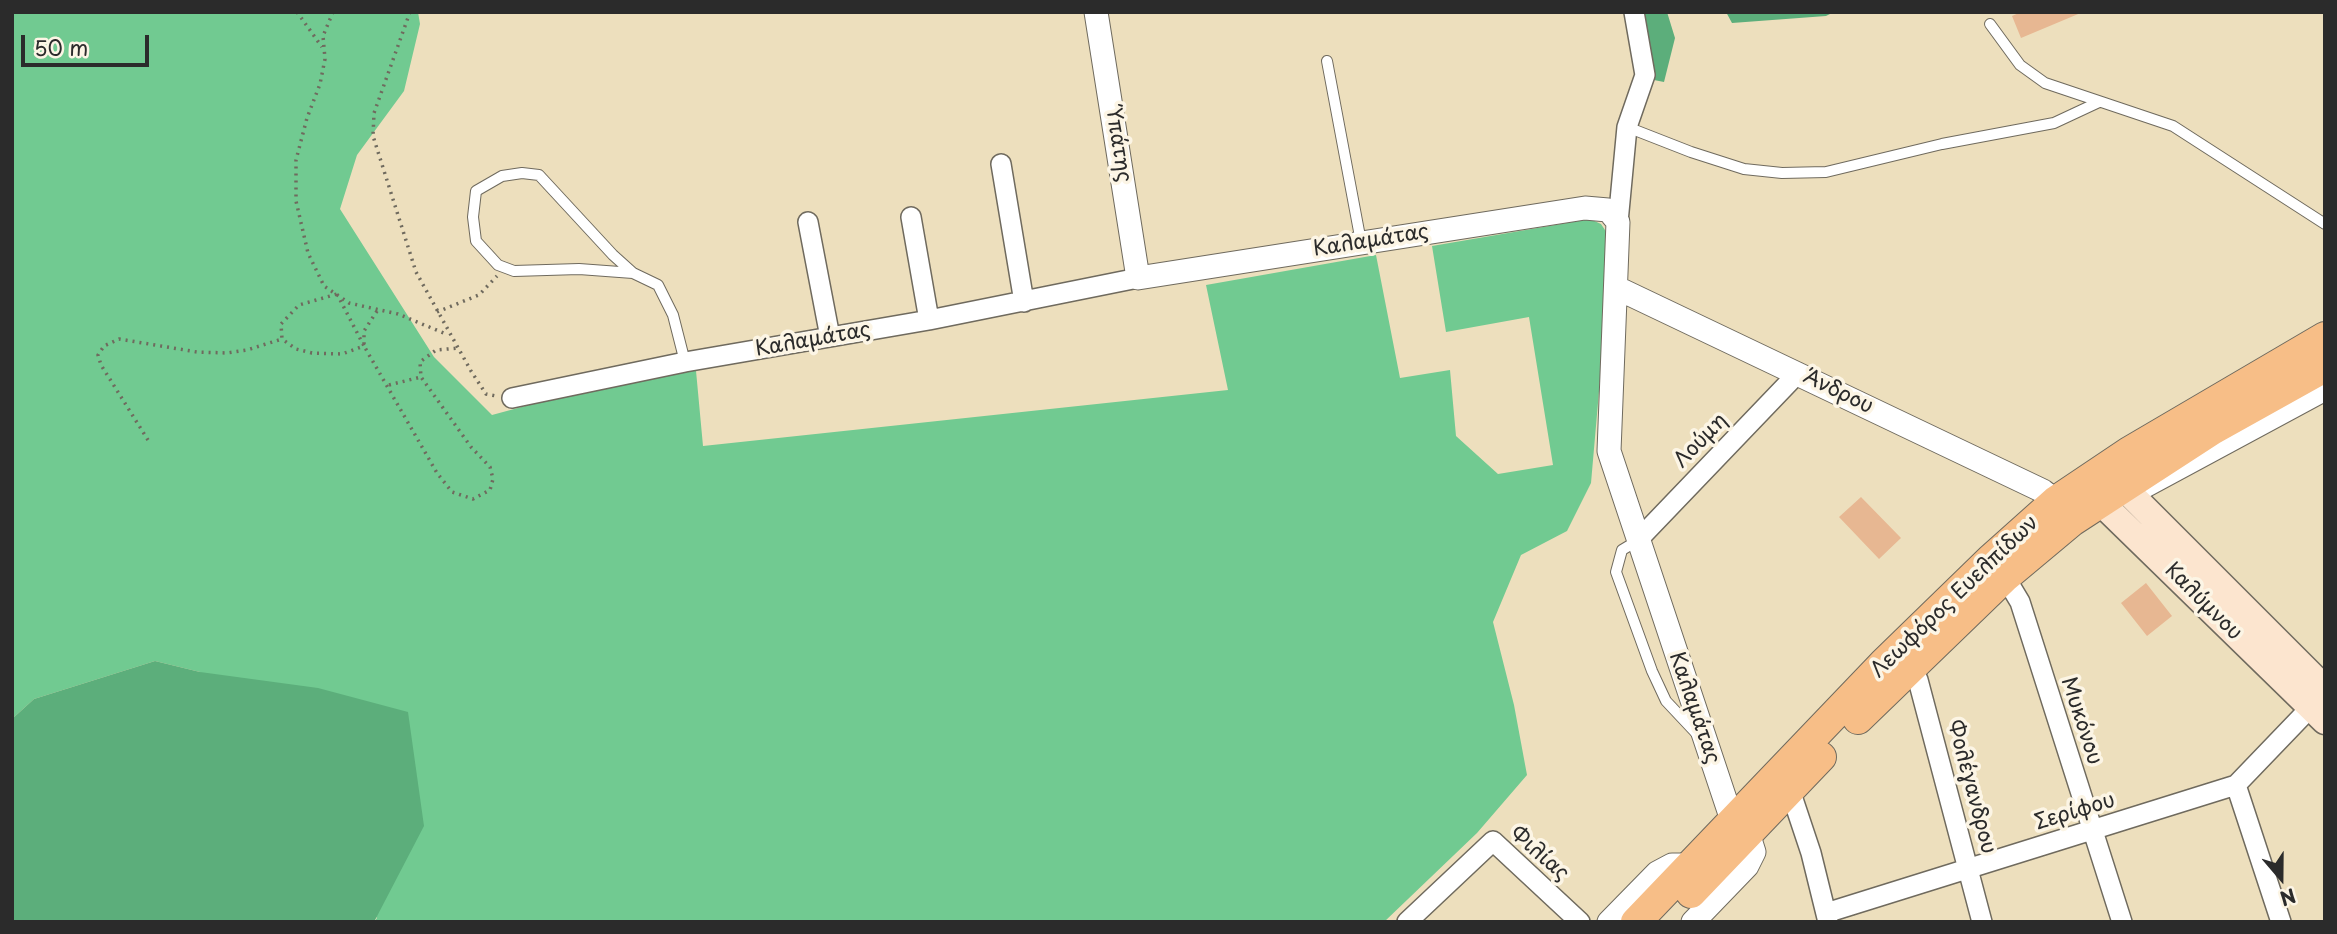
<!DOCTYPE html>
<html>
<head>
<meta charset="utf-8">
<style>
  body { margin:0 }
  #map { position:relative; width:2337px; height:934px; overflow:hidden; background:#eddfbd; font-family:"Playpen Sans",sans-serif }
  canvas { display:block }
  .frame { position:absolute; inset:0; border:14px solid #2b2b2b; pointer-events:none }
  .north { position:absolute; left:2246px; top:843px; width:70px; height:70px; -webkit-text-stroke:5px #fcf5e5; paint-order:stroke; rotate:160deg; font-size:19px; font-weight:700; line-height:28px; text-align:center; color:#2b2b2b }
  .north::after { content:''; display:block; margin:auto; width:24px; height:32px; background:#2b2b2b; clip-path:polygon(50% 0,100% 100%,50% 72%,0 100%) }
  .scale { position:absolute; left:21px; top:35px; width:128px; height:32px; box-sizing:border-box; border:4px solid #2b2b2b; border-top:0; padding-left:9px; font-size:21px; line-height:24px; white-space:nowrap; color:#2b2b2b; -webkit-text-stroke:5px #fcf5e5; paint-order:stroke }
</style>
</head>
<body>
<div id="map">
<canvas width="2337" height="934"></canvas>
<div class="frame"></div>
<div class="north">N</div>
<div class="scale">50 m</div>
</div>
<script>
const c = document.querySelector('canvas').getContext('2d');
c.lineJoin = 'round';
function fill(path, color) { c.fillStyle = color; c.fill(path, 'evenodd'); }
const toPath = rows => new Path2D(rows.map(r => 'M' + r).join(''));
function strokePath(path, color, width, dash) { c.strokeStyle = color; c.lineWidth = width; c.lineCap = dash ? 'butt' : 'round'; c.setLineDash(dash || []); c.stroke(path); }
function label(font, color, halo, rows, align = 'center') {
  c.font = font + ' "Playpen Sans",sans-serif'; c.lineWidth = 7; c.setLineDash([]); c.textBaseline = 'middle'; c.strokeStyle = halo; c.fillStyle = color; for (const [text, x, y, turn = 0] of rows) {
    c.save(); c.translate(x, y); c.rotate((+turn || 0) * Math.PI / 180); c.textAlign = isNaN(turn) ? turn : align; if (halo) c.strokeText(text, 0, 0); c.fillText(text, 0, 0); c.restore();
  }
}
fill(toPath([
  [12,12,418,12,420,24,404,91,357,155,340,209,434,357,492,415,695,360,703,446,1228,390,1206,285,1376,255,1400,378,1450,370,1456,436,1498,474,1553,465,1529,317,1446,332,1432,246,1590,219,1601,224,1609,236,1609,277,1591,483,1567,531,1521,555,1493,622,1514,705,1527,775,1477,833,1384,922,374,922,377,918,200,672,155,661,34,699,12,719]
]), '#71ca91');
fill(toPath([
  [1631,12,1667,12,1675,38,1664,82,1649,79],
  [1726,12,1834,12,1826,16,1732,23],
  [155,661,200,672,318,688,408,712,424,826,374,922,12,922,12,719,34,699]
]), '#5cae7b');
fill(toPath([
  [2021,12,2083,12,2021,38,2012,16],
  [1861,497,1901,538,1879,559,1839,517],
  [2146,583,2172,616,2147,636,2121,603]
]), '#e7b792');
const service = toPath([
  [1990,24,2020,65,2045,83,2173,126,2325,224],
  [1327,61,1361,242],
  [1627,127,1691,152,1744,169,1782,173,1826,172,1942,144,2054,123,2099,102],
  [633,273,579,269,514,271,498,265,476,241,473,217,476,191,502,176,522,173,539,175,613,255,633,273,658,285,673,315,685,362],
  [1637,541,1622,550,1616,572,1652,671,1666,701,1697,734]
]);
const minor = toPath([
  [1001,164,1024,302],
  [911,217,929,320],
  [808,222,830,337],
  [1618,222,1627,127,1645,75,1634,12],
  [512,398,685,362,929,320,1138,278],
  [1637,541,1798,373],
  [2005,577,2020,602,2122,922],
  [1911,666,1918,680,1982,922],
  [2236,785,2281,922],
  [1790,790,1811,853,1828,922],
  [1826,913,2236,785,2310,708],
  [1407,922,1493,841,1580,922]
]);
const tertiary = toPath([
  [1096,12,1138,278,1585,208,1608,210,1618,222,1609,451,1732,820],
  [1617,288,2043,491,2056,501],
  [2145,486,2325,389],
  [1609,922,1657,873,1672,865,1689,865],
  [1693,922,1747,866,1754,852,1748,833]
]);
const secondary = toPath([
  [2108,472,2325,689],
  [2086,488,2325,721]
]);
const primary = toPath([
  [1858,719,2005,577,2072,521,2212,430,2325,367],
  [1691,893,1821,757],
  [1636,922,1883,664,1990,560,2056,501,2129,452,2325,337]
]);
strokePath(service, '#6f6a5e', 12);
strokePath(minor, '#6f6a5e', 22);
strokePath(tertiary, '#6f6a5e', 25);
strokePath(secondary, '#6f6a5e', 29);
strokePath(primary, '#6f6a5e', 32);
strokePath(toPath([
  [297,12,322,47],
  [333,12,323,36,325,59,320,84,307,118,296,160,296,201,308,253,324,286,349,303,398,314,446,334],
  [410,12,374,113,373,136,416,272,471,371,486,394,496,396],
  [337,294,364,346,342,354,312,353,296,349,282,339,281,324,299,305,337,294],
  [377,311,364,331,364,346,437,473,452,492,473,499,490,490,493,479,490,467,471,447,421,377,420,362,436,350,459,348],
  [437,312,479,295,497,276],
  [389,385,421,377],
  [148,440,101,365,98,355,104,346,119,339,197,352,227,353,247,350,282,339]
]), '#6f6a5e', 3.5, [2, 5]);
strokePath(service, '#fff', 10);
strokePath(minor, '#fff', 19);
strokePath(tertiary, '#fff', 23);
strokePath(secondary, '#fce5cf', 26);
strokePath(primary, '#f7be87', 30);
label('21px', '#2b2b2b', '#fcf5e5', [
  ["Ύπάτης",1118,145,81],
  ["Καλαμάτας",1371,241,-9],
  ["Καλαμάτας",813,340,-10],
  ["Άνδρου",1838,392,26],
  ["Λούμη",1701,441,-46],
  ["Λεωφόρος Ευελπίδων",1955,597,-44],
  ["Καλύμνου",2203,602,45],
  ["Καλαμάτας",1694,708,71],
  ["Μυκόνου",2081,721,72],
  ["Φολέγανδρου",1971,787,75],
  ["Σερίφου",2075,812,-17],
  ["Φιλίας",1539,854,41]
]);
</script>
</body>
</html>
